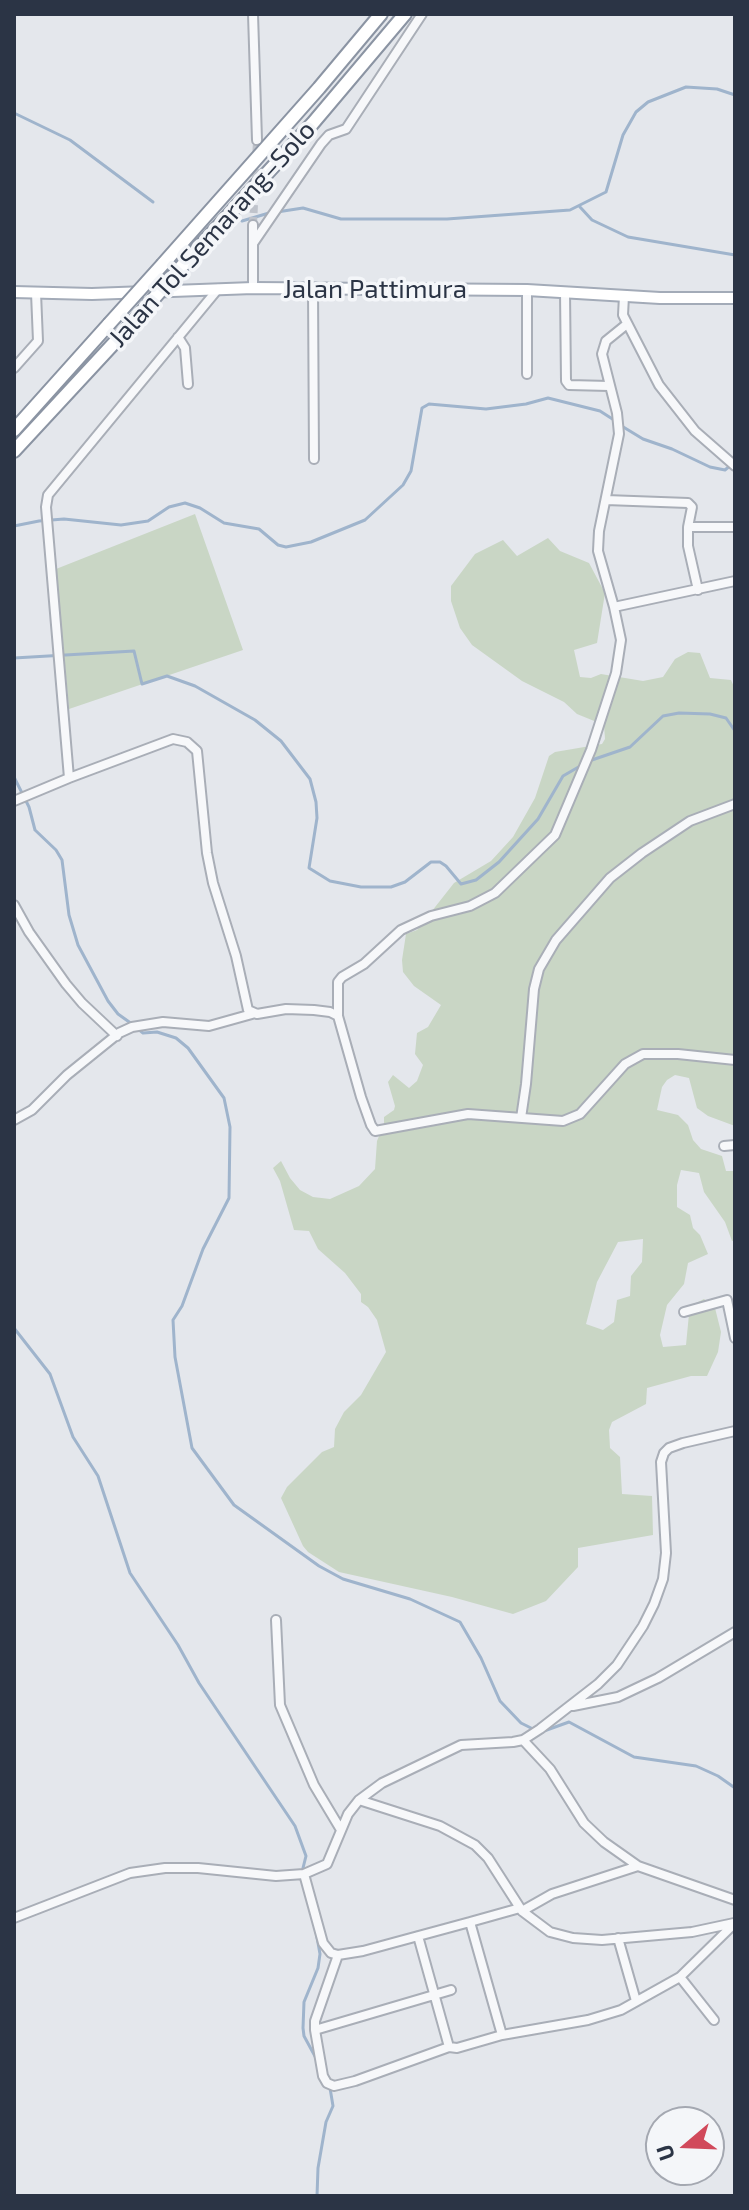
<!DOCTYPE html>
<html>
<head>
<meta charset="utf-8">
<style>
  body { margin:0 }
  #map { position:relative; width:749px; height:2210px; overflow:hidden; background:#e4e7ec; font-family:"Exo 2",sans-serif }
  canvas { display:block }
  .frame { position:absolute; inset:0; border:16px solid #2b3445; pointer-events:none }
  .north { position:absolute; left:645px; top:2106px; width:80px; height:80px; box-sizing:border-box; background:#f4f6f9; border:2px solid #a4a8b1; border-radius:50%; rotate:251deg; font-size:22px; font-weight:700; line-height:32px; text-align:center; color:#2b3445 }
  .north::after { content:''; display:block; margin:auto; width:28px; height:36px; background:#d1495b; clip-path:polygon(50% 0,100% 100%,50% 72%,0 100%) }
</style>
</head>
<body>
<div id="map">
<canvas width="749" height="2210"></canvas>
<div class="frame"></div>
<div class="north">U</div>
</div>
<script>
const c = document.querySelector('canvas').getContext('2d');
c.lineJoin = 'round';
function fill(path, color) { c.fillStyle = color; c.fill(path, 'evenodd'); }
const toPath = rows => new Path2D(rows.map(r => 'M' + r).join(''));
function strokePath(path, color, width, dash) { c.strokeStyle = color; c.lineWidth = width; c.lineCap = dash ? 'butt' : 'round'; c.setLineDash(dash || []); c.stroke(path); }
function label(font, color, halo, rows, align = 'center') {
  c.font = font + ' "Exo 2",sans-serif'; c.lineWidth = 7; c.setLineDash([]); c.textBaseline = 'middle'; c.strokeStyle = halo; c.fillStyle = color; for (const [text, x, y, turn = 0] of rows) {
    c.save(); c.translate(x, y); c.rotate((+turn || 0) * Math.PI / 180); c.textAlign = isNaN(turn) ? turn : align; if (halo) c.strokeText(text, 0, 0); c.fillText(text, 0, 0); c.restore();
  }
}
fill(toPath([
  [195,514,243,650,69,709,56,569],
  [548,538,560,551,589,563,605,593,597,643,574,650,580,677,591,678,601,674,643,681,663,677,675,659,688,652,700,653,710,678,731,680,735,689,735,1126,708,1116,697,1108,689,1078,675,1075,667,1080,662,1087,657,1110,678,1115,688,1125,693,1140,701,1149,722,1156,726,1171,735,1171,735,1240,732,1241,725,1222,704,1192,699,1173,681,1170,677,1185,677,1207,690,1215,693,1228,700,1235,708,1254,688,1263,684,1284,667,1305,660,1335,663,1347,686,1345,689,1314,694,1304,704,1299,715,1308,721,1332,718,1352,707,1376,691,1376,647,1388,646,1404,612,1422,609,1430,610,1448,620,1457,622,1494,652,1496,653,1535,578,1548,578,1567,546,1601,513,1614,452,1597,339,1572,308,1552,303,1546,281,1498,287,1487,322,1452,334,1447,335,1429,344,1412,361,1395,386,1352,377,1320,368,1307,361,1302,361,1294,345,1273,318,1249,309,1231,294,1230,280,1181,273,1168,281,1161,290,1178,300,1190,313,1197,330,1199,359,1186,375,1169,377,1141,384,1124,384,1117,394,1110,395,1106,388,1082,393,1075,409,1088,417,1081,423,1065,415,1054,417,1033,428,1027,441,1005,414,986,403,972,402,960,406,934,417,930,454,883,491,861,513,837,535,798,549,756,555,752,602,744,605,739,604,725,577,714,564,702,522,681,472,645,460,628,451,601,451,586,475,554,503,540,517,556],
  [643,1239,642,1262,631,1276,630,1296,617,1300,614,1322,603,1330,586,1324,597,1282,618,1242]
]), '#c9d6c5');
strokePath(toPath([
  [14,113,70,140,153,202],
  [580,207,592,220,628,237,735,255],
  [277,212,303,208,341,219,447,219,570,210,606,192,623,135,636,112,648,102,686,87,717,89,735,95],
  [242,221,269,213],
  [620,425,643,439,672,449,710,467,725,470,732,464],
  [14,526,39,521,64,519,121,525,148,521,169,507,185,503,200,508,224,523,259,529,278,545,286,547,311,542,365,520,403,485,411,471,422,408,429,404,486,409,526,404,548,398,600,411,614,420],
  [14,658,134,651,142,684,167,676,195,686,255,720,281,741,310,779,316,802,317,818,309,868,330,881,361,887,391,887,405,882,431,862,440,862,446,866,461,884,476,880,499,862,538,819,563,776,582,765],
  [589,761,630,747,663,716,679,713,710,714,726,718,735,731],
  [14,777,29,807,35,830,56,850,62,860,69,915,78,945,108,1001,118,1014,132,1024],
  [138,1029,143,1033,157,1032,176,1038,188,1048,224,1098,230,1127,229,1198,203,1249,182,1306,173,1320,175,1357,192,1448,234,1505,319,1566,343,1579,410,1599,460,1622,481,1658,500,1701,521,1723,533,1729],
  [14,1328,50,1374,73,1437,98,1476,130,1573,178,1645,199,1683,295,1826,306,1856,302,1872],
  [544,1731,569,1722,634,1757,696,1766,718,1776,735,1788],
  [315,1926,320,1954,318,1968,304,2002,303,2028,304,2036,317,2060],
  [317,2196,318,2168,326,2122,333,2106,330,2088]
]), '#9fb4cc', 3);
strokePath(toPath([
  [253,225,257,140]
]), '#bfc3cb', 8, [8, 4]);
const minor = toPath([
  [253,14,257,140],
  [254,242,321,144,329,135,346,129,422,14],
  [253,288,253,225],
  [218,289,48,495,46,507,69,778,173,739,187,742,197,751,207,853,213,883,236,956,248,1010,257,1014,286,1009,314,1010,330,1012,338,1016,361,1097,371,1125,375,1131,468,1114,563,1121,580,1114,625,1064,643,1054,678,1054,735,1060],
  [313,289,314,459],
  [527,290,527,374],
  [565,292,566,381,569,385,609,386],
  [624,296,623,315,659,385,695,431,735,466],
  [627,324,606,341,602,354,617,413,619,434,599,531,598,551,614,607,735,581],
  [178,337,185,348,188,384],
  [14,368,38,341,36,293],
  [606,500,688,503,692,507,688,527,735,527],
  [688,527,688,546,698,590],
  [14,801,69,778],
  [14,905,29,932,66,984,82,1003,117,1036],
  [338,1016,338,982,342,977,364,964,401,930,431,916,470,906,495,893,555,835,591,750,616,673,621,640,614,607],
  [521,1118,526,1084,534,989,539,969,556,940,610,878,642,853,690,821,735,804],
  [14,1120,32,1110,67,1075,119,1033,132,1027,163,1022,209,1026,252,1014],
  [724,1146,735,1145],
  [684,1312,727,1300,735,1338],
  [276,1620,280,1705,314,1785,341,1830],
  [573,1706,618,1697,658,1678,735,1632],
  [523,1740,550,1769,584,1823,604,1842,638,1866,735,1900],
  [359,1800,440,1826,475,1845,488,1858,522,1911,550,1932,573,1938,602,1940,692,1932,734,1923],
  [304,1874,323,1943,331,1953,338,1955,363,1951,470,1922],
  [520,1908,470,1922,502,2035,588,2020,621,2010,680,1977,735,1923],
  [522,1911,552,1894,638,1866],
  [14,1918,130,1873,165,1868,198,1868,276,1876,304,1874,327,1864,348,1814,359,1800,382,1783,461,1745,513,1742,523,1740,540,1729,598,1684,617,1665,643,1626,654,1604,663,1579,666,1553,661,1462,664,1453,669,1448,683,1443,735,1431],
  [418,1936,449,2047,457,2048,502,2035],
  [618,1938,636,2001],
  [338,1955,315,2021,315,2030,451,1990],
  [680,1977,714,2020],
  [315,2030,323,2076,327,2083,334,2086,355,2081,449,2047]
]);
const major = toPath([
  [14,292,92,294,253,288,527,290,660,298,735,298]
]);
const highway = toPath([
  [163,264,319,88,381,14],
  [183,265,313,123,405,14],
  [14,430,109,324],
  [14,451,128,328]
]);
strokePath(minor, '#a9aeb7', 12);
strokePath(major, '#a3abb8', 14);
strokePath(highway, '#8b94a3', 16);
strokePath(minor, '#f7f8fa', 8);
strokePath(major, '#fff', 10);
strokePath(highway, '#fff', 12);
const highwayBridge = toPath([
  [109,324,163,264],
  [128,328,183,265]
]);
strokePath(highwayBridge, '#8b94a3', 16, []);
strokePath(highwayBridge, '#fff', 12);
label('26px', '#2b3445', '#f4f6f9', [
  ["Jalan Tol Semarang–Solo",212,234,-48],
  ["Jalan Pattimura",375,289]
]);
</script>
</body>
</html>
